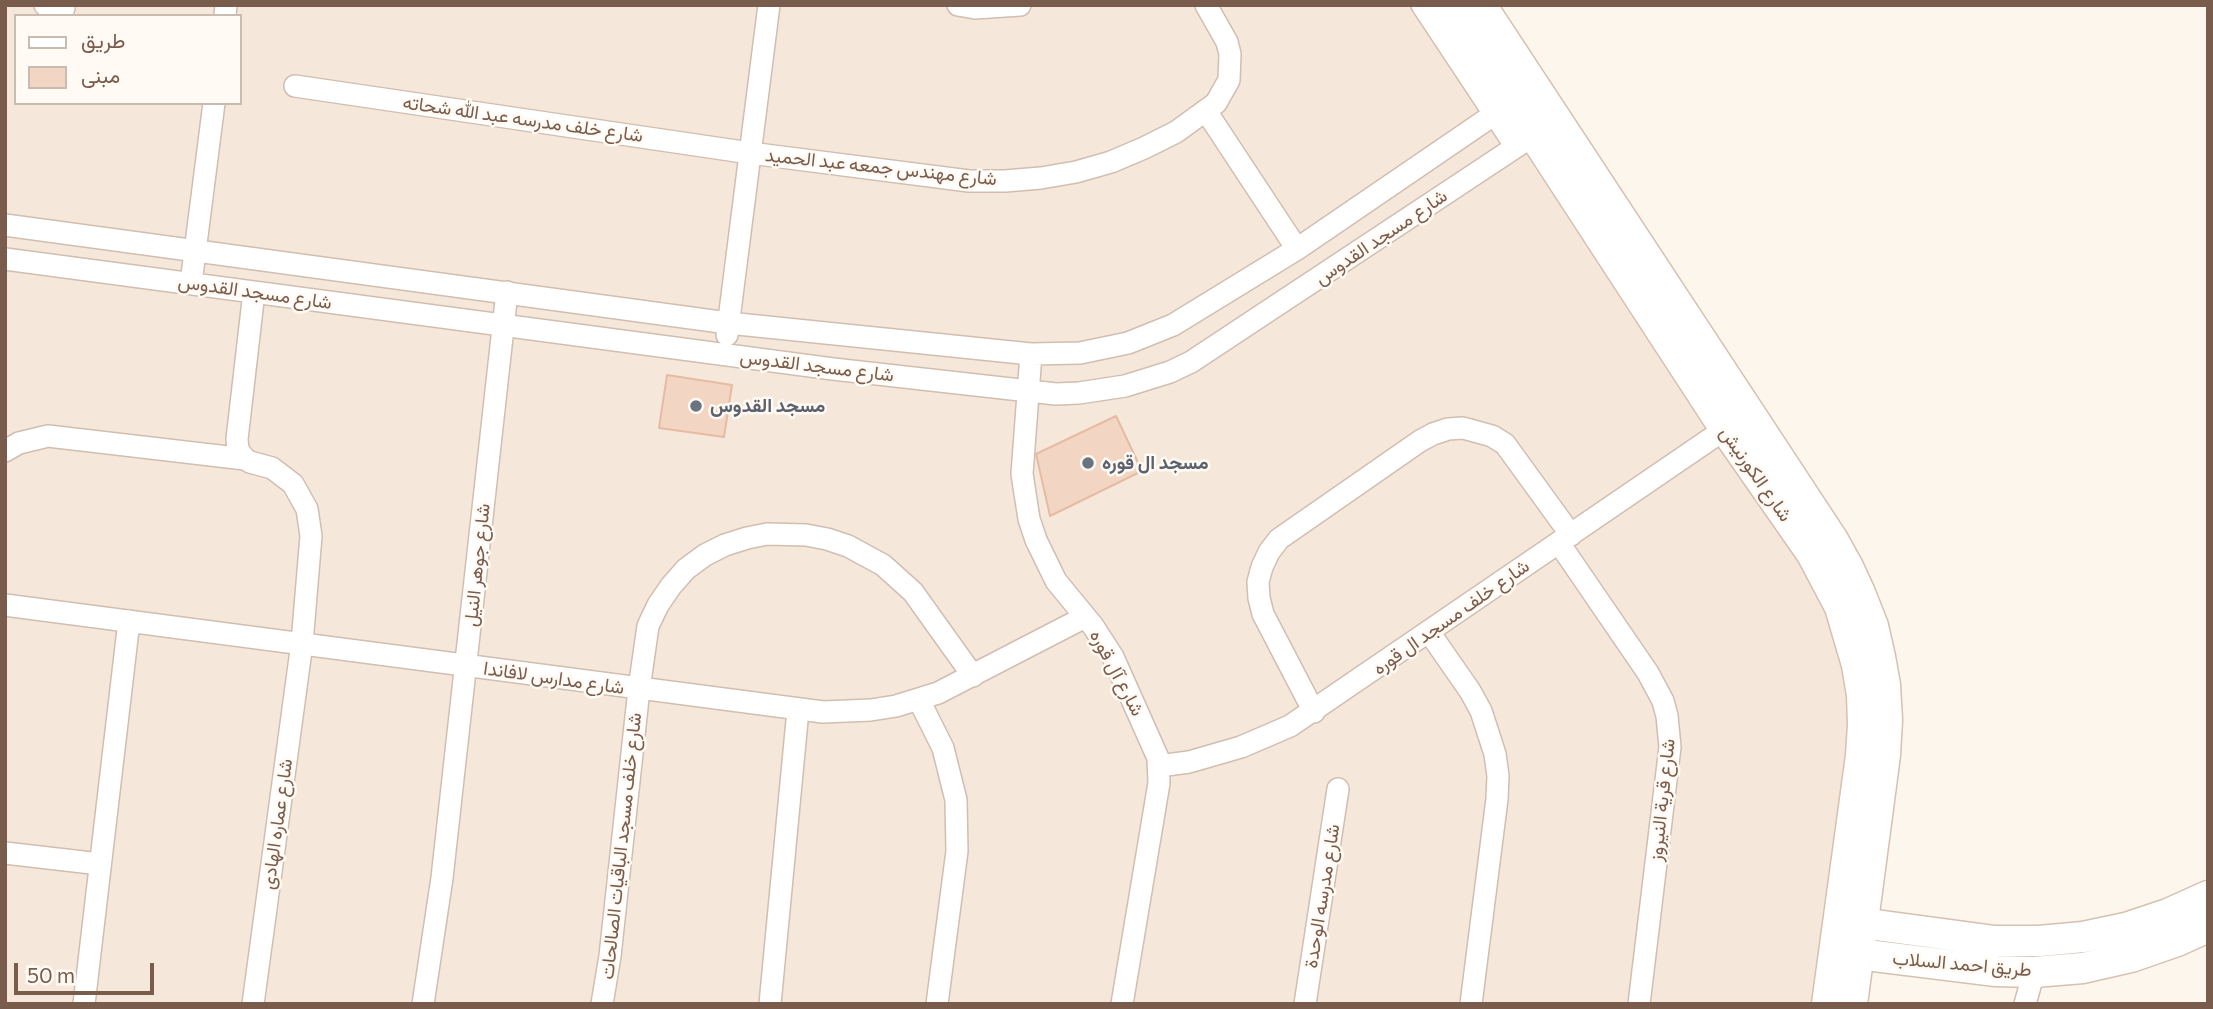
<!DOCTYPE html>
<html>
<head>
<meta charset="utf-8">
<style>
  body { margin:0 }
  #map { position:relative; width:2213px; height:1009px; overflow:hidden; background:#fdf6ec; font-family:Commissioner,Vazirmatn,sans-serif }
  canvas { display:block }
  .frame { position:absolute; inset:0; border:7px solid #7a5c4d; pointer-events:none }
  .legend { position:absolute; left:14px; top:14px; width:228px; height:91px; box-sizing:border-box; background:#fffaf3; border:2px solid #cabbb1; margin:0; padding:9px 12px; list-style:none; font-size:21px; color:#7a5c4d }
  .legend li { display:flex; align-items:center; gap:14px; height:35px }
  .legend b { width:35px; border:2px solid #cabbb1 }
  .scale { position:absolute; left:14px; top:963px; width:140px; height:32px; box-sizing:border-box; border:4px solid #7a5c4d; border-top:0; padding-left:9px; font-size:21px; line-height:24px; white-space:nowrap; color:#7a5c4d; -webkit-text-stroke:5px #fffaf3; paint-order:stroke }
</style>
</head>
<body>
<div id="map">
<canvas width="2213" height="1009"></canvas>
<div class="frame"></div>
<ul class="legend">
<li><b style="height:9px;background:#fff"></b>طريق</li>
<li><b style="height:19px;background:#f3d5c3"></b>مبنى</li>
</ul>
<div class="scale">50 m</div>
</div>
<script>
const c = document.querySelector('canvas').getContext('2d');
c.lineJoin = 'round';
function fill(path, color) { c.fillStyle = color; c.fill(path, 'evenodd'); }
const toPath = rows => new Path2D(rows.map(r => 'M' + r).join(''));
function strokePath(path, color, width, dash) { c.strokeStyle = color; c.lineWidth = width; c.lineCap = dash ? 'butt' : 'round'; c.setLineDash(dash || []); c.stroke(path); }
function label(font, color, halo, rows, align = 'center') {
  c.font = font + ' Commissioner,Vazirmatn,sans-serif'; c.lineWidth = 5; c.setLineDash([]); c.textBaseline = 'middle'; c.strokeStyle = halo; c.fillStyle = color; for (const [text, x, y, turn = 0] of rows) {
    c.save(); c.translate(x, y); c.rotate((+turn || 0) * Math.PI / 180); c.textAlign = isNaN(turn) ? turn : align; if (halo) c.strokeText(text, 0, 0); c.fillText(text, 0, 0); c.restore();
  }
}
fill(toPath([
  [5,5,1465,5,1860,633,1839,1004,5,1004],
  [16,16,240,16,240,103,16,103]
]), '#f5e8da');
const building = toPath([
  [667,375,732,385,724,437,659,428,667,375],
  [1116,416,1142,471,1050,516,1036,454,1116,416]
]);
fill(building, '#f3d5c3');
strokePath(building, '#e6bba3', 2);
const street = toPath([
  [45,5,64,8],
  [958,5,975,8,1020,5],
  [1422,5,1516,147],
  [225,16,226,5],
  [295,86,750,153,969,181,1005,181,1041,178,1076,172,1111,162,1144,148,1176,132,1216,103,1229,80,1230,54,1227,42,1206,5],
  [1206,111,1297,249],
  [5,225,728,323,1031,354,1080,353,1128,343,1173,325,1297,249,1524,94],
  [5,259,833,369,1056,394,1079,393,1125,386,1170,372,1191,362,1543,129],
  [191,283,214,103],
  [727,335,769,5],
  [1031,354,1022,474,1029,519,1036,540,1056,581,1093,626,1113,657,1158,758,1159,783,1122,1004],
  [5,451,19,443,48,436,245,459],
  [1559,543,1648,673,1663,701,1667,716,1670,747,1639,1004],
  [5,605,823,712,871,710,896,706,938,693,1085,617],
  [1429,632,1470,691,1481,711,1495,754,1498,776,1497,799,1471,1004],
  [919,700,943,748,956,800,957,851,937,1004],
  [1314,712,1263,614,1259,598,1258,582,1262,567,1269,552,1279,539,1420,441,1433,434,1448,429,1463,428,1492,436,1505,444,1571,535],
  [1159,766,1189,762,1241,747,1290,726,1725,429],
  [5,853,100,864],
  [84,1004,129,621],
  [253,1004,302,643,311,536,307,509,293,484,272,468,250,462,245,459,238,450,237,439,254,292],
  [423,1004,442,878,507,292],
  [602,1004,610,956,639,689,648,626,658,605,671,586,686,569,705,555,725,545,747,538,767,534,806,535,827,539,848,546,883,565,913,592,973,676],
  [770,1004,798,710],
  [1305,1004,1338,789],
  [2025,1004,2034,972]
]);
const secondary = toPath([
  [1449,5,1725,429,1812,554,1840,607,1857,665,1862,695,1863,725,1861,756,1827,1004],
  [1481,5,1833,540,1848,567,1860,593,1873,626,1880,657,1885,685,1887,720,1885,755,1852,1004],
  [1846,921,1995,941,2039,941,2083,937,2126,928,2168,914,2208,896],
  [1842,952,1996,971,2034,972,2083,968,2131,957,2177,941,2208,927]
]);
strokePath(street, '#d1beb0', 24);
strokePath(secondary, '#d6c0b0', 33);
strokePath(street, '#fff', 21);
strokePath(secondary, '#fff', 30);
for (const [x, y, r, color] of [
  [696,406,7,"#6b7280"],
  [1088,463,7,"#6b7280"]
]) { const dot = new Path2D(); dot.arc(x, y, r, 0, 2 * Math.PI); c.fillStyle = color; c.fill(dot); strokePath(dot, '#fffaf3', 2.5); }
label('19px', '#7a5c4d', '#fffaf3', [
  ["شارع خلف مدرسه عبد الله شحاته",523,119,8],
  ["شارع مهندس جمعه عبد الحميد",881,167,6],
  ["شارع مسجد القدوس",1381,237,-34],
  ["شارع مسجد القدوس",255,292,8],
  ["شارع مسجد القدوس",817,366,7],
  ["شارع الكورنيش",1756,474,55],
  ["شارع جوهر النيل",477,565,-84],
  ["شارع خلف مسجد ال قوره",1451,617,-35],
  ["شارع آل قوره",1117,673,62],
  ["شارع مدارس لافاندا",554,678,8],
  ["شارع قرية النيروز",1662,800,-84],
  ["شارع عماره الهادى",277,824,-82],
  ["شارع خلف مسجد الباقيات الصالحات",621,846,-84],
  ["شارع مدرسه الوحدة",1322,896,-81],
  ["طريق احمد السلاب",1962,964,5]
]);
label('bold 19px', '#5b616d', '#fffaf3', [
  ["مسجد القدوس",710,406],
  ["مسجد ال قوره",1102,463]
], 'left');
</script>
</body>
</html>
